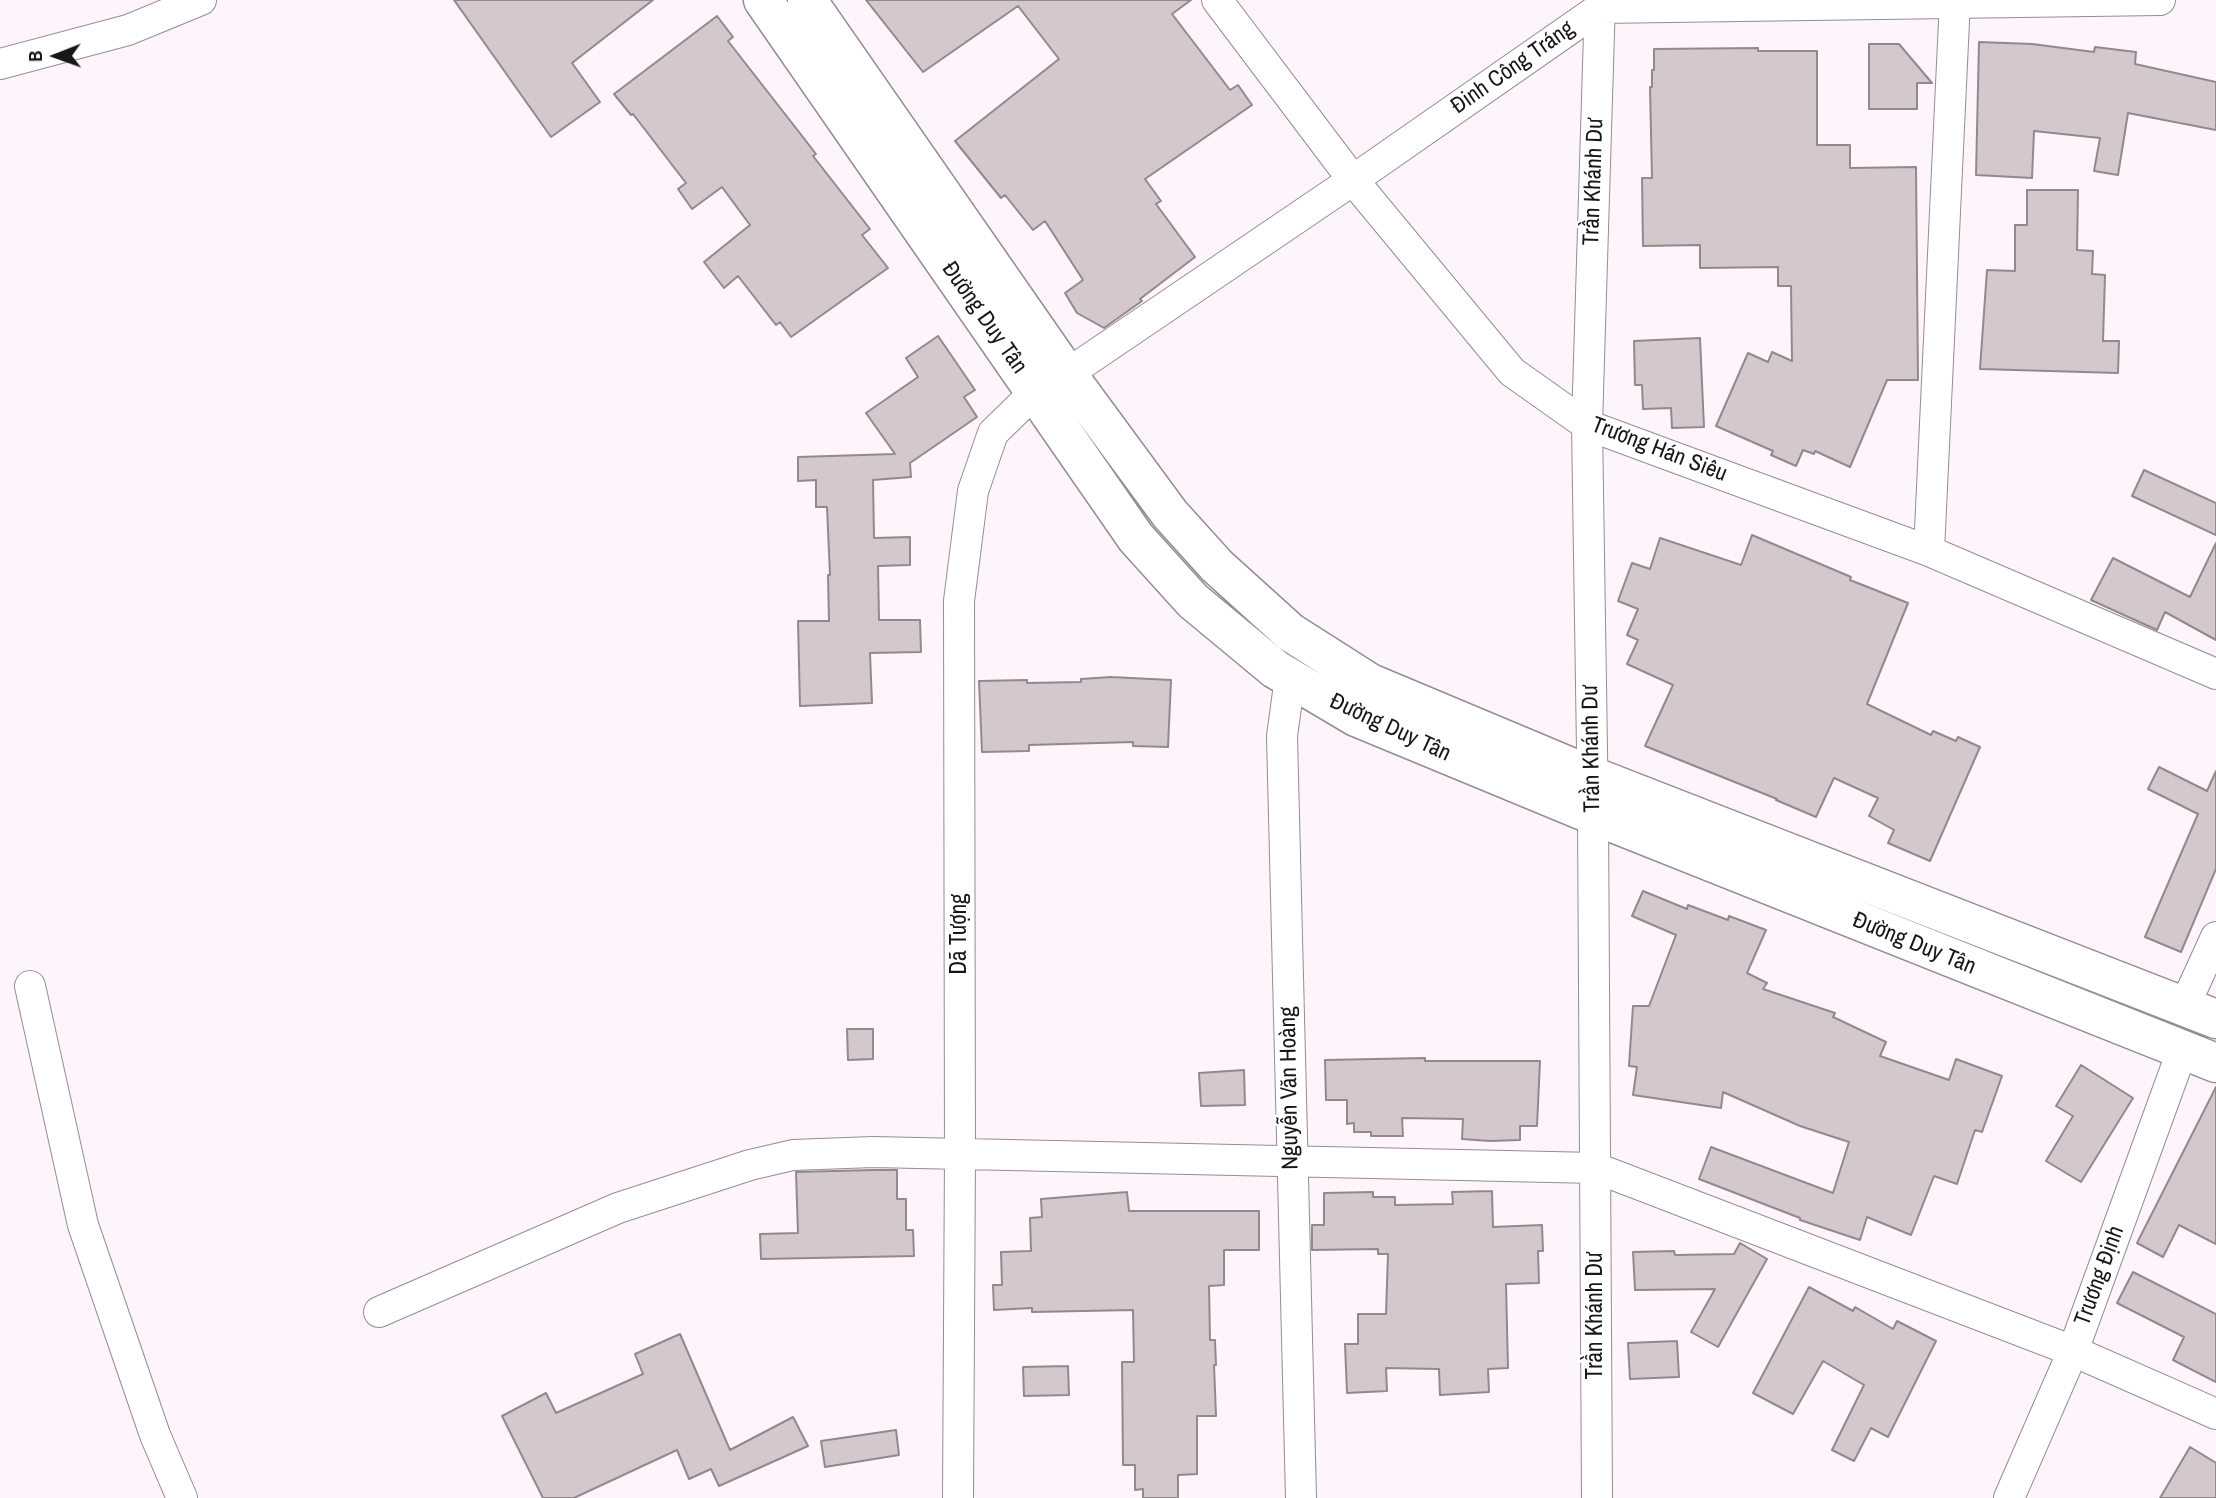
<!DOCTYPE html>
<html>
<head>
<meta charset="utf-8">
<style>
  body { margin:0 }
  #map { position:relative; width:2216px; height:1498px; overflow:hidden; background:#fef4fc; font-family:"Archivo Narrow",sans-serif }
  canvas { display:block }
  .north { position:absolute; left:21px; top:21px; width:70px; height:70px; -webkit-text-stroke:5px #fff; paint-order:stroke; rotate:269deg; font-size:19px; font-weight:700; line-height:28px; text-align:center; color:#191618 }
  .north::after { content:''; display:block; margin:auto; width:24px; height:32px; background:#191618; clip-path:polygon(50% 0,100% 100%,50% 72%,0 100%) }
</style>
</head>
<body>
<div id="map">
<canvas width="2216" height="1498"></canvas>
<div class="north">B</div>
</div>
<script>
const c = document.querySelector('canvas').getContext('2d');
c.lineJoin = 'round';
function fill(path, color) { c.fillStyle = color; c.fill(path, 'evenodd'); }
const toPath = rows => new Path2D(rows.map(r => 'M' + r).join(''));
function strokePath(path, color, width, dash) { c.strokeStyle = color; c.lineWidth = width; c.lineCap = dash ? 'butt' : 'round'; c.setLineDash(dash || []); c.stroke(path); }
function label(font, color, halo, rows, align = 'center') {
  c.font = font + ' "Archivo Narrow",sans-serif'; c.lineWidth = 5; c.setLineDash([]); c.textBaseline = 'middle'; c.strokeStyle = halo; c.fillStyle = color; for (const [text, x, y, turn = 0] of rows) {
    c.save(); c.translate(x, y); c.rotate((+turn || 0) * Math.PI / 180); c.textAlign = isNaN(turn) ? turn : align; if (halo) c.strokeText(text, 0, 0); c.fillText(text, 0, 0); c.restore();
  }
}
const building = toPath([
  [454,0,653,0,572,63,600,102,551,137,454,0],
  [866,0,1191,0,1172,14,1230,90,1238,85,1252,105,1145,179,1161,201,1156,204,1195,257,1140,299,1142,301,1104,328,1077,313,1065,293,1083,280,1045,221,1033,230,1005,195,1001,198,955,141,1059,59,1018,6,923,72,866,0],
  [717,16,733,37,728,41,806,141,816,154,813,156,870,229,862,235,888,268,791,337,780,322,776,325,738,276,724,288,704,262,750,225,722,187,692,209,678,189,686,183,633,114,631,115,614,94,717,16],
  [1979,42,2032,44,2094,52,2095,47,2136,52,2135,64,2216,82,2216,130,2128,113,2118,175,2094,171,2100,138,2034,131,2032,178,1976,175,1979,42],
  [1869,44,1899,44,1932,83,1917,83,1917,109,1869,109,1869,44],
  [1758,48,1758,51,1817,51,1817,145,1850,145,1850,168,1916,167,1918,380,1887,380,1850,467,1815,451,1814,454,1803,450,1796,466,1771,455,1773,451,1716,426,1748,353,1768,362,1772,352,1792,361,1791,286,1778,286,1778,267,1700,268,1700,245,1643,246,1642,178,1652,178,1650,87,1652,87,1652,70,1654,70,1654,49,1758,48],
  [2027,190,2078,190,2077,250,2093,251,2092,274,2105,275,2103,341,2119,341,2118,373,1980,369,1987,270,2015,271,2015,225,2027,225,2027,190],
  [938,336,975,390,964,397,977,417,910,463,911,477,873,480,874,538,910,537,910,565,878,566,879,620,920,620,921,652,870,653,872,703,800,706,798,621,829,621,828,575,830,575,827,507,816,507,816,480,798,481,798,457,895,454,866,413,918,377,906,358,938,336],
  [1700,338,1704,427,1672,428,1671,408,1643,409,1642,385,1635,385,1634,341,1700,338],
  [2144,470,2216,503,2216,535,2132,496,2144,470],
  [1752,535,1851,577,1850,580,1908,603,1867,704,1931,735,1933,731,1956,741,1958,737,1980,747,1930,861,1888,843,1894,830,1869,816,1878,798,1834,778,1816,817,1776,800,1777,799,1645,746,1673,685,1627,664,1638,640,1627,635,1638,609,1618,601,1632,563,1650,569,1660,538,1741,565,1752,535],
  [2216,543,2216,640,2165,612,2157,630,2091,600,2113,558,2190,597,2216,543],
  [1111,677,1171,680,1168,747,1133,746,1133,742,1029,745,1029,751,982,752,979,681,1027,680,1027,683,1081,682,1081,679,1111,677],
  [2159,767,2207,791,2216,771,2216,869,2181,952,2145,937,2198,814,2148,789,2159,767],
  [1643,891,1687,909,1688,905,1728,920,1729,916,1766,930,1747,973,1767,983,1763,989,1835,1013,1833,1017,1886,1042,1880,1056,1949,1080,1956,1059,2002,1076,1982,1132,1975,1130,1957,1184,1934,1176,1911,1235,1867,1217,1860,1240,1800,1220,1800,1218,1699,1179,1711,1147,1833,1193,1849,1142,1800,1126,1723,1092,1721,1108,1633,1095,1637,1067,1629,1066,1633,1006,1649,1006,1676,935,1632,916,1643,891],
  [847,1029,873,1029,873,1059,848,1060,847,1029],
  [1425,1058,1425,1061,1540,1061,1537,1126,1520,1126,1520,1140,1490,1141,1462,1139,1463,1119,1402,1118,1403,1136,1371,1136,1371,1132,1354,1132,1354,1123,1347,1124,1347,1100,1326,1100,1325,1060,1425,1058],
  [2081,1065,2133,1098,2081,1182,2046,1161,2073,1116,2056,1106,2081,1065],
  [1244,1070,1245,1105,1201,1106,1199,1073,1244,1070],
  [2216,1087,2216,1244,2179,1225,2163,1257,2137,1243,2216,1087],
  [873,1170,897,1170,897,1199,906,1199,906,1230,913,1230,914,1256,761,1259,760,1234,798,1233,796,1172,873,1170],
  [1492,1191,1493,1227,1542,1225,1543,1251,1538,1251,1539,1283,1506,1284,1508,1368,1488,1369,1489,1392,1440,1395,1439,1369,1386,1368,1387,1391,1347,1393,1345,1344,1358,1344,1358,1314,1386,1314,1388,1254,1378,1254,1378,1249,1312,1250,1312,1225,1324,1225,1324,1193,1373,1192,1373,1197,1395,1197,1395,1205,1453,1204,1452,1192,1492,1191],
  [1127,1192,1129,1211,1259,1211,1259,1250,1224,1250,1224,1285,1209,1286,1210,1340,1215,1340,1216,1365,1214,1365,1216,1416,1197,1416,1197,1474,1178,1475,1178,1498,1143,1498,1143,1489,1135,1490,1135,1465,1123,1465,1122,1362,1134,1362,1133,1310,1032,1312,1032,1308,994,1310,993,1285,1002,1285,1001,1252,1031,1251,1030,1218,1042,1217,1041,1199,1127,1192],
  [1740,1243,1767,1259,1718,1347,1691,1332,1715,1289,1635,1290,1633,1252,1674,1251,1675,1255,1734,1254,1740,1243],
  [2133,1272,2216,1314,2216,1382,2173,1360,2184,1337,2117,1303,2133,1272],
  [1809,1287,1853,1311,1855,1307,1893,1329,1897,1321,1936,1341,1888,1437,1871,1428,1854,1461,1832,1450,1864,1385,1823,1361,1793,1414,1753,1393,1809,1287],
  [680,1334,730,1450,793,1417,808,1446,719,1486,711,1469,689,1479,677,1450,574,1498,543,1498,502,1416,546,1393,556,1413,643,1374,635,1354,680,1334],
  [1677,1341,1679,1377,1630,1379,1628,1343,1677,1341],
  [1068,1366,1069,1395,1024,1396,1023,1367,1068,1366],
  [896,1430,899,1455,825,1467,821,1441,896,1430],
  [2190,1447,2216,1463,2216,1498,2160,1498,2190,1447]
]);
fill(building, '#d4c8cc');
strokePath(building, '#93888c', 2);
const minor = toPath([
  [1217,0,1353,180,1512,372,1587,425,1929,551,2216,674],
  [0,64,128,30,201,0],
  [1067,374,1353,180,1600,8,2160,0],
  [1929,551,1955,0],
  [1290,678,1282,736,1301,1498],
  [30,986,83,1225,155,1435,182,1498],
  [2184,1007,2216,937],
  [379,1312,618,1208,750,1165,793,1155,873,1152,1596,1168,2073,1351,2216,1414],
  [958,1498,960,1155,959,601,973,491,993,433,1035,392],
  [1597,1498,1593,815,1587,425,1600,0],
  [2009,1498,2073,1351,2182,1051]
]);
const primary = toPath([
  [763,0,1136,538,1193,601,1275,669,1356,717,1593,815,2216,1063],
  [807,0,1067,374,1170,514,1217,566,1290,632,1370,683,1592,776,2216,1019]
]);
strokePath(minor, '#958d93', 32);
strokePath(primary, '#958d93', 41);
strokePath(minor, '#fff', 30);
strokePath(primary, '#fff', 38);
label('23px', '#191618', '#fff', [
  ["Đinh Công Tráng",1513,68,-35],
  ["Trần Khánh Dư",1594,182,-88],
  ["Đường Duy Tân",984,318,55],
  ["Trương Hán Siêu",1659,450,21],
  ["Đường Duy Tân",1390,728,25],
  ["Trần Khánh Dư",1592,749,-91],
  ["Dã Tượng",960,934,-90],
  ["Đường Duy Tân",1914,944,22],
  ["Nguyễn Văn Hoàng",1290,1088,-91],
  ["Trương Định",2100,1276,-70],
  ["Trần Khánh Dư",1596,1316,-90]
]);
</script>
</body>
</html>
